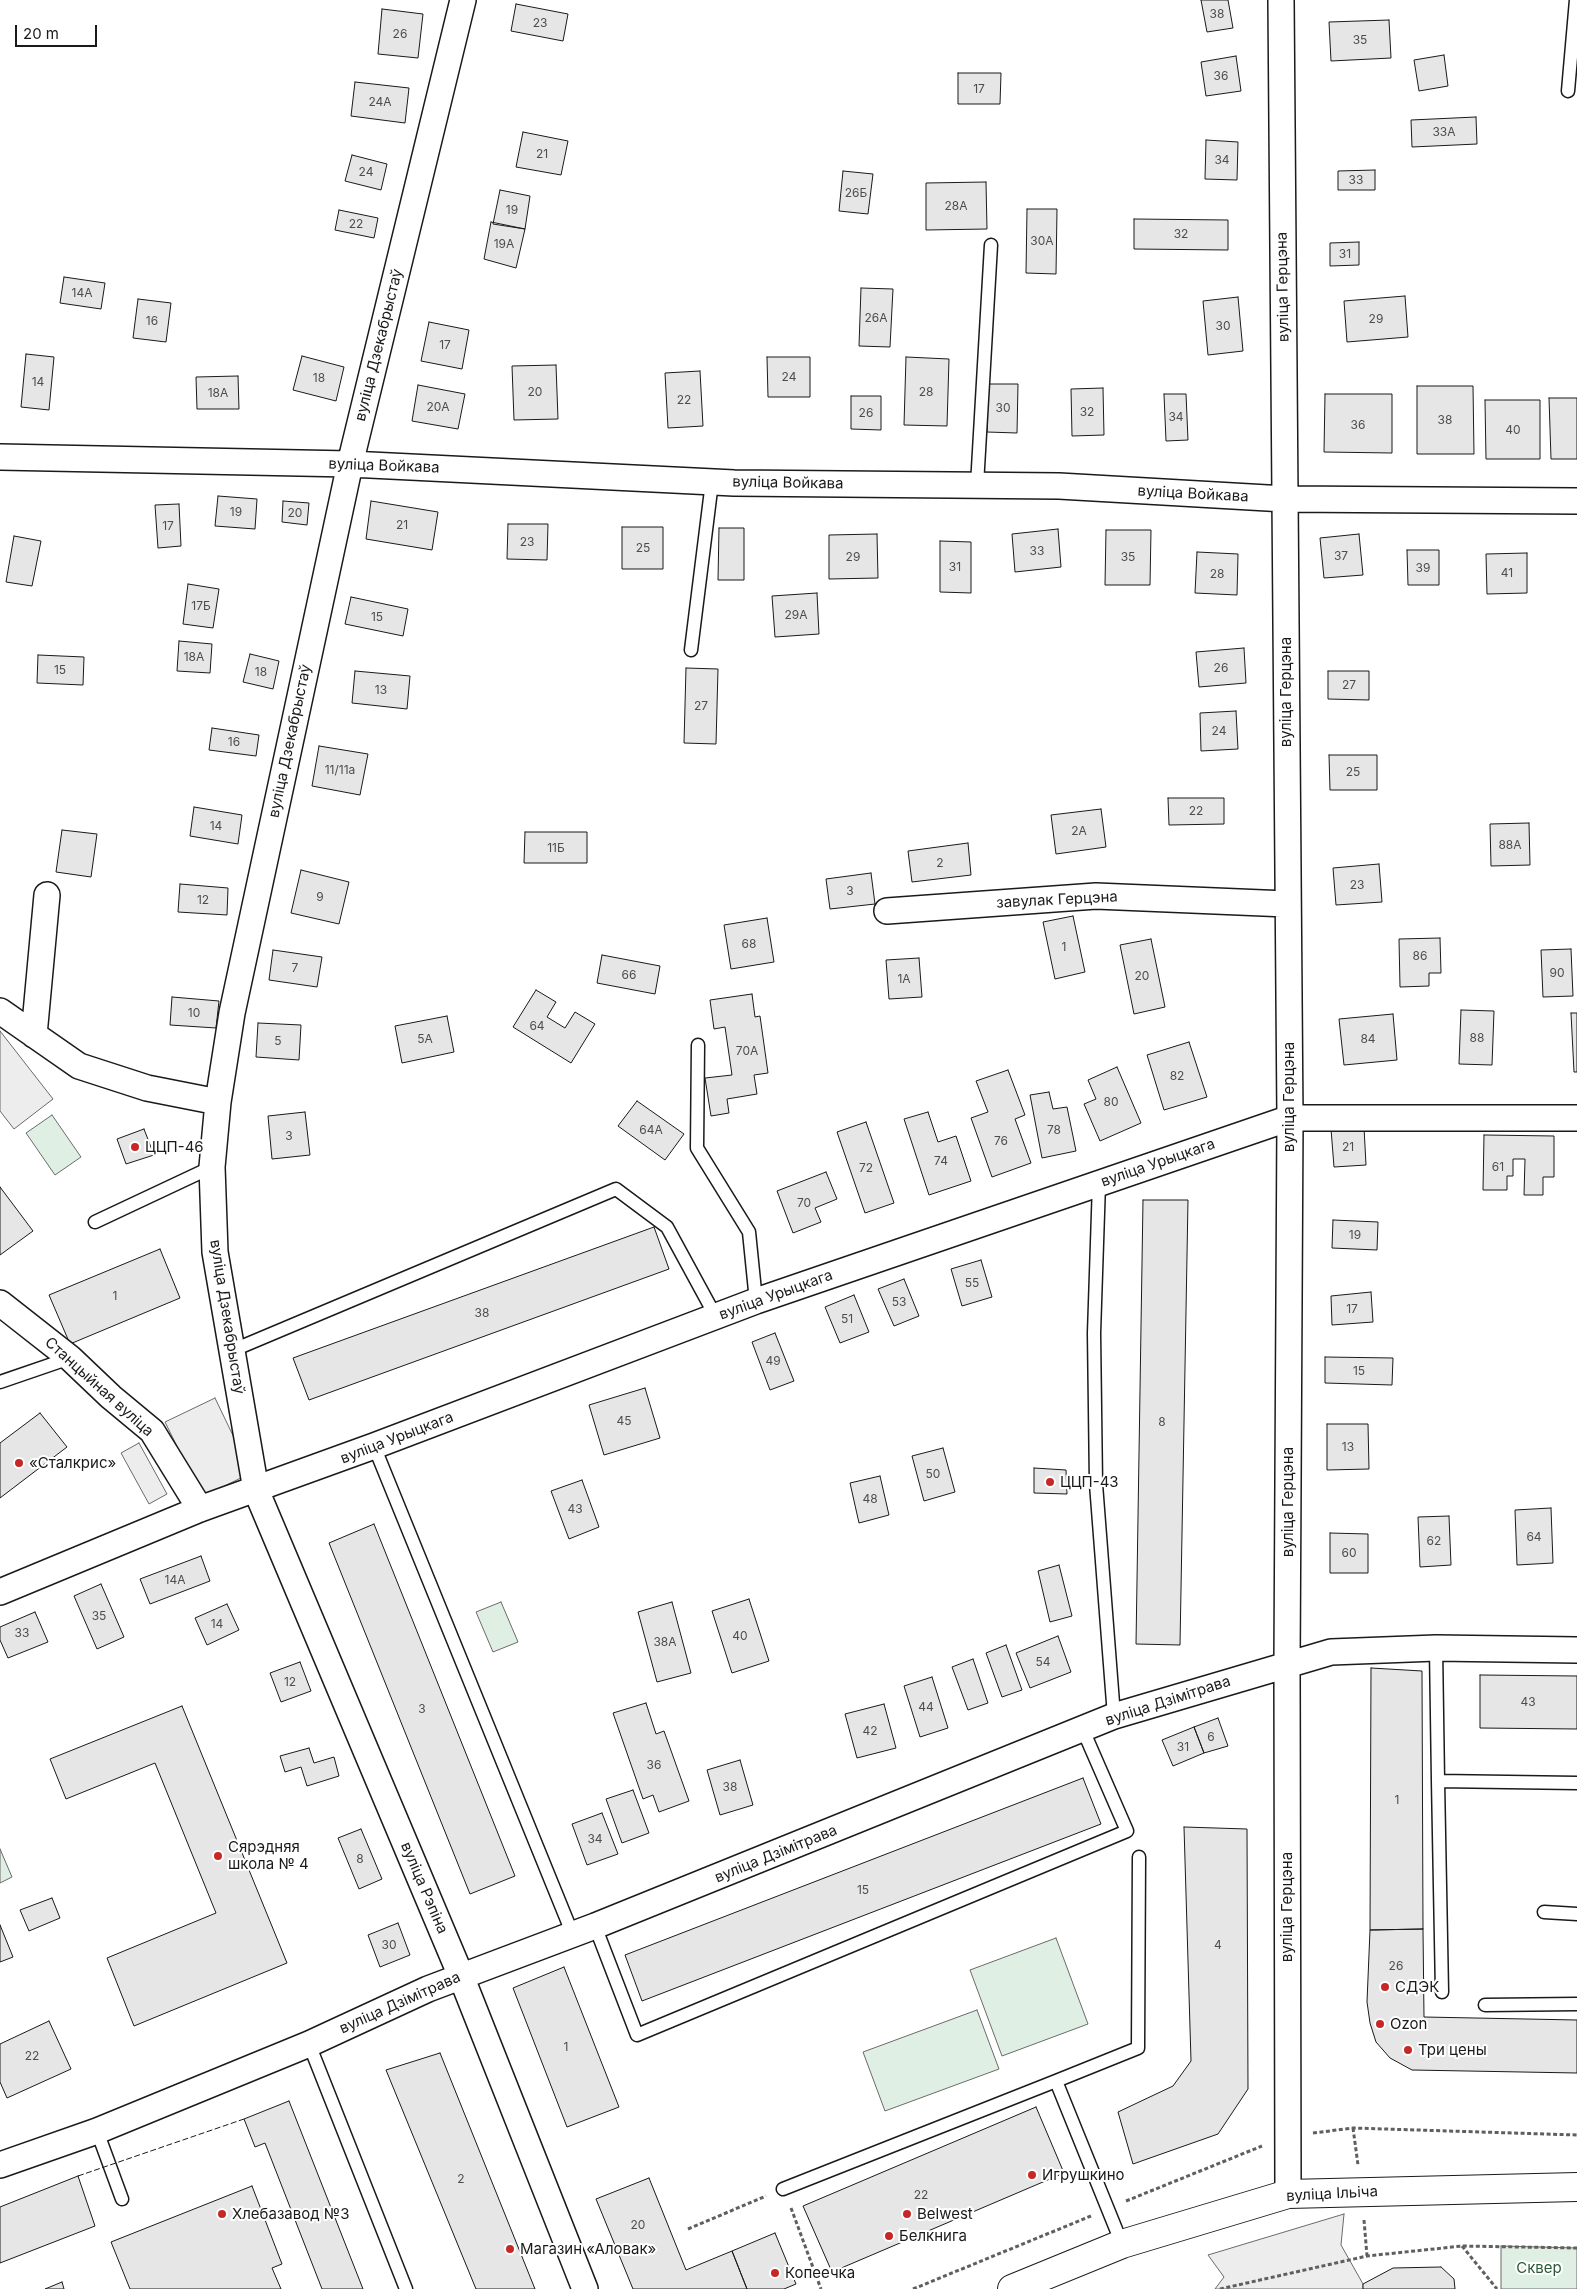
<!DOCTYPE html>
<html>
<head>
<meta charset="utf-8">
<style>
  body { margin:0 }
  #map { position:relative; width:1577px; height:2289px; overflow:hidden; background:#fff; font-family:Inter,sans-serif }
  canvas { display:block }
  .scale { position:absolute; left:15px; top:25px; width:82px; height:22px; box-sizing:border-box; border:2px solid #1a1a1a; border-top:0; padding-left:6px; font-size:15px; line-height:18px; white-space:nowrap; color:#1a1a1a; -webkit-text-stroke:4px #fff; paint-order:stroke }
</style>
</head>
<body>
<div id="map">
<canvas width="1577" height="2289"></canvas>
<div class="scale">20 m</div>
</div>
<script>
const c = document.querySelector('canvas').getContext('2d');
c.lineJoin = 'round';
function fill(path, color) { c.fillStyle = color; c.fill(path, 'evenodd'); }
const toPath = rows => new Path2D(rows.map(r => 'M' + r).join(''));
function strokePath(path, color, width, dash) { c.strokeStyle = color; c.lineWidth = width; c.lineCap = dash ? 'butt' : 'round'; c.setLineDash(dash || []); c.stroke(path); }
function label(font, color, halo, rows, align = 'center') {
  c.font = font + ' Inter,sans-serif'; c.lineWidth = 4; c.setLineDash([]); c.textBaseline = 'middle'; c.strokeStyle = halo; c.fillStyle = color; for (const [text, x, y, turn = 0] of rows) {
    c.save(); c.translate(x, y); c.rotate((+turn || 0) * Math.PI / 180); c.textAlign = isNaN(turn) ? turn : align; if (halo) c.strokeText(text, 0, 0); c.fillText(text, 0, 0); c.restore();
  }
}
const green = toPath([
  [52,1115,81,1157,55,1175,26,1133,52,1115],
  [501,1602,518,1642,493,1652,476,1612,501,1602],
  [0,1849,12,1877,0,1883,0,1849],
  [1056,1938,1088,2024,1002,2056,970,1970,1056,1938],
  [977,2010,999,2069,885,2111,863,2052,977,2010],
  [1501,2246,1577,2248,1577,2289,1501,2289,1501,2246]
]);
fill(green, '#e0efe3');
strokePath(green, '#6a6a6a', 1);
const parking = toPath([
  [0,1031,53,1099,14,1129,0,1111,0,1031],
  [215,1398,251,1473,202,1497,165,1422,215,1398],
  [139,1443,167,1494,149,1504,121,1453,139,1443],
  [1344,2214,1341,2245,1363,2284,1363,2289,1215,2289,1224,2277,1208,2255,1344,2214]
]);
fill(parking, '#ededed');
strokePath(parking, '#6a6a6a', 1);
const building = toPath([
  [1201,0,1228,0,1233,28,1207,32,1201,0],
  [516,4,568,14,563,41,511,31,516,4],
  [382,9,423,14,418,58,378,54,382,9],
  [1389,20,1391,58,1331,61,1329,22,1389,20],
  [1444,55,1448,86,1419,91,1414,60,1444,55],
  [1236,56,1241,91,1206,96,1201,62,1236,56],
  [958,73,1001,73,1000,104,958,104,958,73],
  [355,82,409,88,405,123,351,116,355,82],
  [1476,117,1477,144,1412,147,1411,120,1476,117],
  [523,132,568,141,561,175,516,167,523,132],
  [1206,140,1238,142,1237,180,1205,179,1206,140],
  [352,155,387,164,381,190,345,181,352,155],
  [1375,170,1375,190,1338,190,1338,171,1375,170],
  [843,171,873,174,868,214,839,211,843,171],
  [986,182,987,229,926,230,926,183,986,182],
  [500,190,530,196,525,229,493,224,500,190],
  [1027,209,1057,209,1056,274,1026,273,1027,209],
  [339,210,378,218,374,238,335,230,339,210],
  [1134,219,1228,220,1228,250,1134,249,1134,219],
  [491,222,525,229,516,268,484,259,491,222],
  [1359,242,1359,265,1330,266,1330,243,1359,242],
  [64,277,105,283,101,309,60,303,64,277],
  [861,288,893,289,890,347,859,346,861,288],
  [1405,296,1408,337,1347,342,1344,301,1405,296],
  [1238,297,1243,351,1208,355,1203,301,1238,297],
  [138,299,171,303,166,342,133,338,138,299],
  [429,322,469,330,462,369,421,361,429,322],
  [26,354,54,357,49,410,21,407,26,354],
  [302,356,344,367,336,401,293,390,302,356],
  [767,357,810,357,810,397,768,397,767,357],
  [906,357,949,359,947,426,904,425,906,357],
  [556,365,558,419,514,420,512,366,556,365],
  [700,371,703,426,668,428,665,373,700,371],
  [238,376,239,409,197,409,196,377,238,376],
  [988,384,1018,384,1017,433,987,432,988,384],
  [418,385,465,394,458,429,412,421,418,385],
  [1417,386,1473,386,1474,454,1417,454,1417,386],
  [1103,388,1104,435,1072,436,1071,389,1103,388],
  [1164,394,1186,394,1188,440,1166,441,1164,394],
  [1325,394,1392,394,1392,453,1324,452,1325,394],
  [851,396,881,396,881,430,851,429,851,396],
  [1549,398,1577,398,1577,459,1551,459,1549,398],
  [1485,400,1540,400,1540,459,1486,459,1485,400],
  [218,496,257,499,255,529,215,526,218,496],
  [283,501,309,503,307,525,282,522,283,501],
  [371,501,438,512,432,550,366,539,371,501],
  [179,504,181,546,158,548,155,505,179,504],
  [508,524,548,524,547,560,507,559,508,524],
  [622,527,663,527,663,569,622,569,622,527],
  [719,528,744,528,744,580,718,580,719,528],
  [1058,529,1061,567,1015,572,1012,534,1058,529],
  [1106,530,1151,530,1150,585,1105,585,1106,530],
  [877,534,878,578,829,579,829,535,877,534],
  [1359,534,1363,575,1324,578,1320,538,1359,534],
  [14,536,41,541,32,586,6,582,14,536],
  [940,541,971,542,971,593,940,592,940,541],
  [1407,550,1439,550,1439,585,1408,585,1407,550],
  [1197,552,1238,554,1237,595,1195,593,1197,552],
  [1527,553,1527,593,1487,594,1486,554,1527,553],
  [188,584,219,589,213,628,183,624,188,584],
  [817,593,819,634,775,637,772,596,817,593],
  [351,597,408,609,403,636,345,624,351,597],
  [179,641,212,644,210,673,177,671,179,641],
  [1244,648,1246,683,1199,687,1196,652,1244,648],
  [250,654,279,661,273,689,243,682,250,654],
  [38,655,84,657,83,685,37,683,38,655],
  [686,668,718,669,716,744,684,743,686,668],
  [355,671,410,676,407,709,352,703,355,671],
  [1328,671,1369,671,1369,700,1328,699,1328,671],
  [1236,711,1238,749,1201,751,1200,713,1236,711],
  [212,728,259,735,256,756,209,750,212,728],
  [319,746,368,754,360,795,312,786,319,746],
  [1329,755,1377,755,1377,790,1330,790,1329,755],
  [1168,798,1224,798,1224,824,1169,825,1168,798],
  [194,807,242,815,238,844,190,836,194,807],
  [1101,809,1106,847,1056,854,1051,815,1101,809],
  [1529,823,1530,865,1491,866,1490,824,1529,823],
  [62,830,97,834,91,877,56,872,62,830],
  [525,832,587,832,587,863,524,863,525,832],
  [968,843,971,875,912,882,908,851,968,843],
  [1379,864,1382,902,1336,905,1333,868,1379,864],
  [301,870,349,882,339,924,291,913,301,870],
  [871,873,875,904,830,909,826,879,871,873],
  [180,884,228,888,227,915,178,912,180,884],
  [1073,916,1085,972,1055,979,1043,922,1073,916],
  [767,918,774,962,731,969,724,925,767,918],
  [1440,938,1441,973,1429,973,1429,986,1400,987,1399,939,1440,938],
  [1151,939,1165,1007,1134,1014,1120,945,1151,939],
  [1571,949,1573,996,1543,997,1541,950,1571,949],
  [273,950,322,957,317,987,269,980,273,950],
  [602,955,660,966,655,994,597,983,602,955],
  [919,958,922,997,889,999,886,960,919,958],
  [536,990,556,1002,547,1017,565,1028,575,1012,595,1024,571,1063,513,1027,536,990],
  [752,994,755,1017,760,1016,768,1073,754,1075,757,1094,727,1099,729,1113,711,1116,705,1078,732,1075,725,1027,714,1029,710,1000,752,994],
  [172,997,219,1001,216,1028,170,1025,172,997],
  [1461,1010,1494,1011,1492,1065,1459,1064,1461,1010],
  [1571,1013,1577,1013,1577,1072,1574,1072,1571,1013],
  [1393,1014,1397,1060,1344,1065,1339,1019,1393,1014],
  [447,1016,454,1052,402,1063,395,1026,447,1016],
  [258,1023,301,1025,299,1060,256,1057,258,1023],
  [1189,1042,1207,1097,1164,1110,1147,1055,1189,1042],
  [1117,1067,1141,1123,1100,1141,1084,1104,1096,1099,1088,1080,1117,1067],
  [1008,1070,1025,1115,1015,1119,1031,1163,992,1177,971,1118,988,1112,976,1081,1008,1070],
  [1049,1092,1053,1109,1067,1107,1076,1151,1042,1158,1030,1095,1049,1092],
  [637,1101,684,1134,665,1160,618,1126,637,1101],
  [305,1112,310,1155,272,1159,268,1116,305,1112],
  [928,1112,938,1142,956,1136,971,1181,929,1195,904,1119,928,1112],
  [866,1122,894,1203,865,1213,837,1132,866,1122],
  [1364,1127,1366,1165,1334,1167,1331,1129,1364,1127],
  [144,1129,154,1155,126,1164,117,1139,144,1129],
  [1484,1135,1554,1136,1554,1177,1543,1177,1543,1195,1524,1195,1525,1159,1513,1159,1513,1176,1507,1176,1507,1190,1483,1190,1484,1135],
  [826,1172,837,1199,815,1208,821,1222,793,1233,777,1191,826,1172],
  [0,1187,33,1231,0,1255,0,1187],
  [1143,1200,1188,1200,1180,1645,1136,1644,1143,1200],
  [1333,1220,1378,1222,1377,1250,1332,1248,1333,1220],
  [654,1227,669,1269,309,1400,293,1358,654,1227],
  [160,1249,180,1298,70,1344,49,1295,160,1249],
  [981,1260,992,1297,962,1306,951,1269,981,1260],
  [904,1279,919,1316,894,1326,878,1289,904,1279],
  [1371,1292,1373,1322,1332,1325,1331,1296,1371,1292],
  [854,1295,869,1332,840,1343,825,1307,854,1295],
  [775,1333,794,1381,770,1390,752,1342,775,1333],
  [1325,1357,1393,1358,1392,1385,1325,1383,1325,1357],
  [645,1388,660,1438,604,1455,589,1405,645,1388],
  [40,1413,67,1447,0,1498,0,1443,40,1413],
  [1327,1424,1368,1424,1369,1469,1327,1470,1327,1424],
  [943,1448,955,1492,924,1501,912,1456,943,1448],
  [1034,1468,1066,1470,1067,1494,1034,1493,1034,1468],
  [880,1476,889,1515,859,1523,850,1483,880,1476],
  [582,1480,599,1527,569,1539,551,1491,582,1480],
  [1551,1508,1553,1563,1517,1565,1515,1510,1551,1508],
  [1449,1516,1451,1565,1420,1567,1418,1517,1449,1516],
  [374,1524,515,1876,470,1894,329,1543,374,1524],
  [1330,1533,1368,1534,1368,1573,1330,1573,1330,1533],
  [201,1556,210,1581,150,1604,140,1579,201,1556],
  [1059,1565,1072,1616,1050,1622,1038,1571,1059,1565],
  [101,1584,124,1637,97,1649,74,1596,101,1584],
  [749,1599,769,1661,732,1673,712,1611,749,1599],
  [672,1602,691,1673,657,1682,638,1612,672,1602],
  [227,1604,239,1630,207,1645,195,1618,227,1604],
  [35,1612,48,1642,8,1658,0,1640,0,1627,35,1612],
  [1058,1636,1071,1672,1030,1688,1016,1653,1058,1636],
  [1006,1645,1022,1690,1002,1697,986,1653,1006,1645],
  [973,1659,988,1703,968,1710,952,1667,973,1659],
  [300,1662,311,1691,281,1702,270,1673,300,1662],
  [1371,1668,1422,1671,1423,1929,1370,1930,1371,1668],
  [1480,1675,1577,1676,1577,1729,1480,1728,1480,1675],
  [932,1677,948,1728,920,1737,904,1686,932,1677],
  [646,1703,656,1734,664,1731,689,1801,659,1812,653,1795,643,1799,613,1713,646,1703],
  [884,1704,896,1748,857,1758,845,1714,884,1704],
  [182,1706,287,1963,134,2026,107,1958,216,1913,155,1763,66,1799,50,1759,182,1706],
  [1218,1718,1228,1746,1204,1753,1194,1727,1218,1718],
  [1194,1727,1204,1753,1173,1766,1162,1740,1194,1727],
  [309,1748,314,1763,334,1757,339,1776,307,1786,301,1767,285,1772,280,1756,309,1748],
  [740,1760,753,1805,720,1815,707,1770,740,1760],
  [1083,1778,1101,1824,642,2001,625,1955,1083,1778],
  [633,1790,649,1833,622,1843,606,1799,633,1790],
  [602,1813,618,1854,587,1865,572,1824,602,1813],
  [1184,1827,1247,1829,1248,2089,1218,2134,1133,2164,1118,2112,1173,2086,1191,2061,1184,1827],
  [361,1829,382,1879,359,1889,338,1838,361,1829],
  [52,1898,60,1918,29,1931,20,1910,52,1898],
  [398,1923,410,1955,380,1967,368,1935,398,1923],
  [0,1925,13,1957,0,1962,0,1925],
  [1423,1929,1424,2017,1577,2020,1577,2073,1412,2070,1390,2058,1376,2042,1370,2023,1367,2002,1370,1930,1423,1929],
  [564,1967,619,2107,567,2127,513,1988,564,1967],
  [49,2021,71,2069,7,2098,0,2082,0,2044,49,2021],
  [440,2053,535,2289,476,2289,386,2070,440,2053],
  [289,2101,363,2289,322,2289,265,2143,255,2147,244,2119,289,2101],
  [1036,2107,1064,2173,832,2272,803,2206,1036,2107],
  [78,2176,95,2226,0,2263,0,2207,78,2176],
  [649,2178,686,2270,732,2251,747,2289,633,2289,596,2199,649,2178],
  [252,2186,282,2264,272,2268,281,2289,130,2289,111,2242,252,2186],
  [775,2233,796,2284,784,2289,747,2289,732,2251,775,2233],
  [1441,2267,1454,2279,1455,2289,1363,2289,1363,2284,1393,2268,1441,2267],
  [62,2282,64,2289,45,2289,62,2282]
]);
fill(building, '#e6e6e6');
strokePath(building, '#1a1a1a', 1);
const lane = toPath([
  [1568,91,1576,0],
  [977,485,991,245],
  [691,650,712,482],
  [698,1045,697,1148,749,1232,756,1301],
  [1099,1183,1094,1333,1096,1484,1114,1716],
  [95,1222,212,1167],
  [231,1351,616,1189,667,1227,716,1317],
  [0,1382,70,1358],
  [374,1446,573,1935],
  [1436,1648,1438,1781,1577,1783],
  [1438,1781,1442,1992],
  [1544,1912,1577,1914],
  [595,1926,637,2035,1127,1831,1083,1730],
  [1485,2005,1577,2004],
  [309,2044,406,2289],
  [1056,2081,1138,2048,1139,1857],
  [97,2131,122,2199],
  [783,2189,1056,2081,1122,2244]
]);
const street = toPath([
  [463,0,350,464,232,1013,218,1102,212,1167,215,1252,256,1490,461,1976,585,2289],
  [1281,0,1290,1118,1287,1664,1288,2194],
  [0,457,350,464,734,483,1059,486,1285,499,1577,501],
  [887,911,1096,896,1287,904],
  [0,1011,79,1066,147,1088,218,1102],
  [34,1035,47,895],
  [0,1303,70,1358,111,1397,152,1431,200,1509],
  [0,1592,200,1509,374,1446,756,1301,1290,1118,1577,1118],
  [0,2165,97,2131,309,2044,428,1989,595,1926,1114,1716,1331,1652,1436,1648,1577,1650]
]);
const primary = toPath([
  [1012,2289,1122,2244,1288,2194,1577,2187]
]);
strokePath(lane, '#1a1a1a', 15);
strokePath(street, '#1a1a1a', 28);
strokePath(primary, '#1a1a1a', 30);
strokePath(toPath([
  [1353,2128,1358,2165],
  [1313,2133,1353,2128,1577,2135],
  [1126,2201,1262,2146],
  [791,2208,821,2289],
  [1364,2220,1367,2256],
  [688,2229,766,2196],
  [1462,2246,1497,2289],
  [913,2289,1091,2216],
  [1220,2289,1367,2256,1462,2246,1577,2248]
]), '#5f5f5f', 3, [4, 2.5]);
strokePath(lane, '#fff', 12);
strokePath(street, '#fff', 25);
strokePath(primary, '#fff', 28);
strokePath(toPath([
  [78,2176,244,2119]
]), '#1a1a1a', 1, [6, 2.5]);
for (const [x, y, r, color] of [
  [135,1147,5,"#c62828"],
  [19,1463,5,"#c62828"],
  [1050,1482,5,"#c62828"],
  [218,1856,5,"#c62828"],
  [1385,1987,5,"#c62828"],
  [1380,2024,5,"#c62828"],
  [1408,2050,5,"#c62828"],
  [1032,2175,5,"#c62828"],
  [222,2214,5,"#c62828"],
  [907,2214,5,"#c62828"],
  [889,2236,5,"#c62828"],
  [510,2249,5,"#c62828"],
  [775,2273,5,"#c62828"]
]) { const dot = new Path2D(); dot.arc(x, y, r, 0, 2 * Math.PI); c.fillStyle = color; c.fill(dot); strokePath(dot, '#fff', 2); }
label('12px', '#4d4d4d', null, [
  ["38",1217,14],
  ["23",540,23],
  ["26",400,34],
  ["35",1360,40],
  ["36",1221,76],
  ["17",979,89],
  ["24А",380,102],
  ["33А",1444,132],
  ["21",542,154],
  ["34",1222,160],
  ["24",366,172],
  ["33",1356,180],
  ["26Б",856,193],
  ["28А",956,206],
  ["19",512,210],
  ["22",356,224],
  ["32",1181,234],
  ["30А",1042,241],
  ["19А",504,244],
  ["31",1345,254],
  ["14А",82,293],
  ["26А",876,318],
  ["29",1376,319],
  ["16",152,321],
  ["30",1223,326],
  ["17",445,345],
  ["24",789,377],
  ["18",319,378],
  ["14",38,382],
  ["20",535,392],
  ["28",926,392],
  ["18А",218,393],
  ["22",684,400],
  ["20А",438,407],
  ["30",1003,408],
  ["32",1087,412],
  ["26",866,413],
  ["34",1176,417],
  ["38",1445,420],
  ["36",1358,425],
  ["40",1513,430],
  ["19",236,512],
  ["20",295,513],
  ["21",402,525],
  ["17",168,526],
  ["23",527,542],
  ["25",643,548],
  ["33",1037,551],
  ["37",1341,556],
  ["29",853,557],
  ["35",1128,557],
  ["31",955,567],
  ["39",1423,568],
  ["41",1507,573],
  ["28",1217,574],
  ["17Б",201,606],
  ["29А",796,615],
  ["15",377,617],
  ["18А",194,657],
  ["26",1221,668],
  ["15",60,670],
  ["18",261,672],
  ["27",1349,685],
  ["13",381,690],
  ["27",701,706],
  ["24",1219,731],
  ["16",234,742],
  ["11/11а",340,770],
  ["25",1353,772],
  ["22",1196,811],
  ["14",216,826],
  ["2А",1079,831],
  ["88А",1510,845],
  ["11Б",556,848],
  ["2",940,863],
  ["23",1357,885],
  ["3",850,891],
  ["9",320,897],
  ["12",203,900],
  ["68",749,944],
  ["1",1064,947],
  ["86",1420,956],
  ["7",295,968],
  ["90",1557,973],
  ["66",629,975],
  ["20",1142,976],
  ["1А",904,979],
  ["10",194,1013],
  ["64",537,1026],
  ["88",1477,1038],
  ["5А",425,1039],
  ["84",1368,1039],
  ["5",278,1041],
  ["70А",747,1051],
  ["82",1177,1076],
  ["80",1111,1102],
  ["64А",651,1130],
  ["78",1054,1130],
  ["3",289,1136],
  ["76",1001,1141],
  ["21",1348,1147],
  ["74",941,1161],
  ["61",1498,1167],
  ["72",866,1168],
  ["70",804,1203],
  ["19",1355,1235],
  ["55",972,1283],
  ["1",115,1296],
  ["53",899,1302],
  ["17",1352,1309],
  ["38",482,1313],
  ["51",847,1319],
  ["49",773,1361],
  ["15",1359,1371],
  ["45",624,1421],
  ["8",1162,1422],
  ["13",1348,1447],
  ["50",933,1474],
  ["48",870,1499],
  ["43",575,1509],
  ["64",1534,1537],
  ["62",1434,1541],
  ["60",1349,1553],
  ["14А",175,1580],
  ["35",99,1616],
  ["14",217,1624],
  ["33",22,1633],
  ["40",740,1636],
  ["38А",665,1642],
  ["54",1043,1662],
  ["12",290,1682],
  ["43",1528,1702],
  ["44",926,1707],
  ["3",422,1709],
  ["42",870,1731],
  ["6",1211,1737],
  ["31",1183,1747],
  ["36",654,1765],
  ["38",730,1787],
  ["1",1397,1800],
  ["34",595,1839],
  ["8",360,1859],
  ["15",863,1890],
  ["30",389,1945],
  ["4",1218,1945],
  ["26",1396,1966],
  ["1",566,2047],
  ["22",32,2056],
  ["2",461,2179],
  ["22",921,2195],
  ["20",638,2225]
]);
label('15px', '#1a1a1a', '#fff', [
  ["вуліца Герцэна",1283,287,-91],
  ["вуліца Дзекабрыстаў",379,345,-76],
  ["вуліца Войкава",384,466,2],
  ["вуліца Войкава",788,483,1],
  ["вуліца Войкава",1193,494,3],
  ["вуліца Герцэна",1286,692,-90],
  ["вуліца Дзекабрыстаў",290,741,-78],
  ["завулак Герцэна",1057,900,-3],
  ["вуліца Герцэна",1289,1097,-90],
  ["вуліца Урыцкага",1158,1163,-19],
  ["вуліца Урыцкага",776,1295,-20],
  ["вуліца Дзекабрыстаў",227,1317,81],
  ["Станцыйная вуліца",99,1387,42],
  ["вуліца Урыцкага",397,1438,-21],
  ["вуліца Герцэна",1288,1502,-90],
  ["вуліца Дзімітрава",1168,1701,-18],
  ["вуліца Дзімітрава",776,1854,-22],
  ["вуліца Рэпіна",424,1888,67],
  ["вуліца Герцэна",1287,1907,-90],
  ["вуліца Дзімітрава",400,2003,-24],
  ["вуліца Ільіча",1332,2194,-3]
]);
label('15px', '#1a1a1a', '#fff', [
  ["ЦЦП-46",145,1147],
  ["«Сталкрис»",29,1463],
  ["ЦЦП-43",1060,1482],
  ["Сярэдняя",228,1847],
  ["школа № 4",228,1864],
  ["СДЭК",1395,1987],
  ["Ozon",1390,2024],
  ["Три цены",1418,2050],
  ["Игрушкино",1042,2175],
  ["Хлебазавод №3",232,2214],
  ["Belwest",917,2214],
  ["Белкнига",899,2236],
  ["Магазин «Аловак»",520,2249],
  ["Копеечка",785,2273]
], 'left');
label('15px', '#2b5a34', '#fff', [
  ["Сквер",1539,2268]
]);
</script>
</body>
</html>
